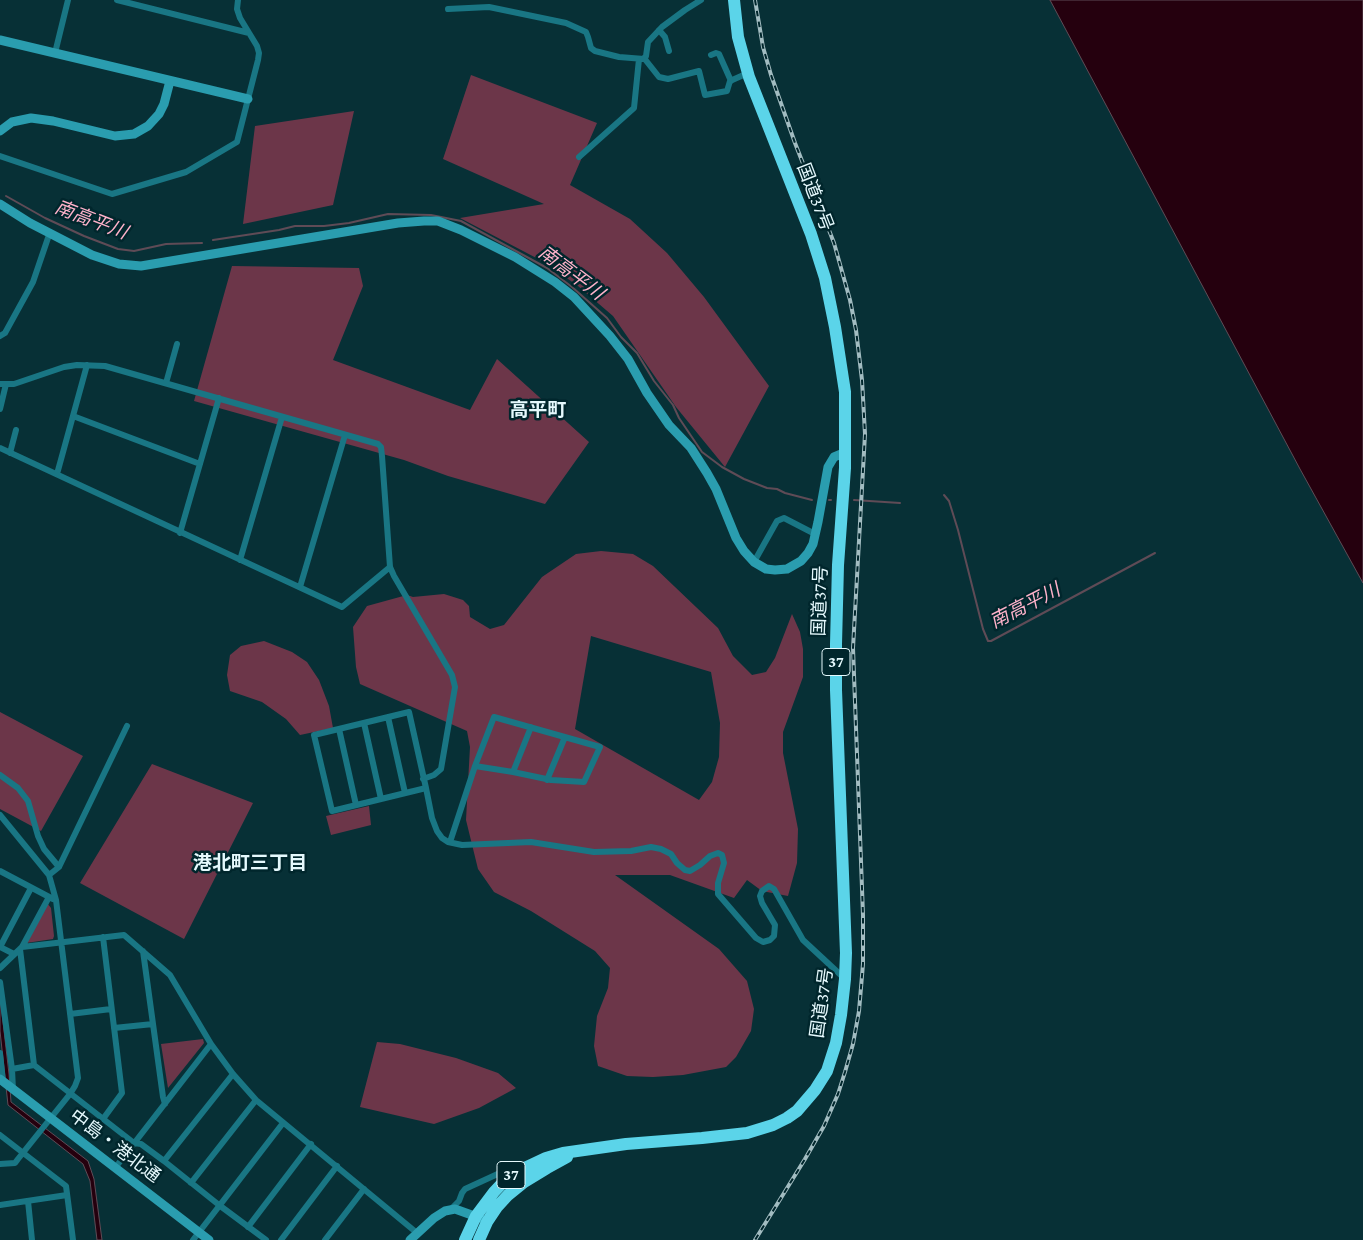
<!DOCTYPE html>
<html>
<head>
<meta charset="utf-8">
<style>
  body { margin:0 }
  canvas { display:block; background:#073036 }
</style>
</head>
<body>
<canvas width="1363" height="1240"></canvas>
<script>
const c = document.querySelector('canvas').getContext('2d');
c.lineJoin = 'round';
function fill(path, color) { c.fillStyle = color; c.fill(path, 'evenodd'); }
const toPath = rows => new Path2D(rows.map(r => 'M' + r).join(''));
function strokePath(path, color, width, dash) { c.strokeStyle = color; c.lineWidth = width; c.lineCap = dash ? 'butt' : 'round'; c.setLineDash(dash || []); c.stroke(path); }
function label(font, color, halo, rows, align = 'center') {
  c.font = font + ' "Crimson Pro","Noto Sans JP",serif'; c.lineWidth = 5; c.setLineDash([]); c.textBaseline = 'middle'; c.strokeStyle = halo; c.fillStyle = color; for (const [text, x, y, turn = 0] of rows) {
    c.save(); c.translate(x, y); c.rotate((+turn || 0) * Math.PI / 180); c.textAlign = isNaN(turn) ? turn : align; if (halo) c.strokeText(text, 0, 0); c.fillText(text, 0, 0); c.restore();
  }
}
fill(toPath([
  [471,75,597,123,570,185,630,219,667,253,704,297,769,386,725,467,676,407,613,316,578,286,544,262,460,218,544,204,443,159],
  [354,111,333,205,243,224,255,126],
  [232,266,359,268,363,286,333,360,470,410,497,359,589,442,545,504,448,476,404,460,194,401],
  [601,551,633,554,653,566,718,628,733,656,752,675,766,672,775,658,792,614,800,632,803,649,803,677,783,732,783,753,798,829,797,863,788,896,762,891,747,880,734,898,670,875,615,875,719,949,747,981,754,1009,751,1031,736,1057,726,1067,683,1075,653,1077,627,1076,598,1066,594,1046,597,1016,608,988,610,968,595,951,531,911,494,892,478,869,466,820,470,747,467,731,360,684,356,667,353,627,367,606,407,595,413,597,444,594,463,600,469,606,470,617,490,629,504,625,542,577,576,554],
  [591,636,711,672,720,723,719,757,712,782,699,800,575,729],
  [264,641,292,652,307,662,319,680,329,706,333,728,300,735,286,719,262,702,230,691,227,675,230,655,241,646],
  [0,712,83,756,41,831,0,809],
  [152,764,253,803,184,939,80,883],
  [369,806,371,825,331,835,326,816],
  [47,903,51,908,54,936,53,939,26,943],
  [203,1039,204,1043,168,1088,161,1044],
  [377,1042,400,1044,456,1058,498,1073,516,1088,479,1108,434,1124,360,1107]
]), '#6c3649');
const water = toPath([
  [1050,0,1363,0,1363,583,1300,469,1050,0],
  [0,996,9,1074,11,1102,88,1161,94,1179,102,1240,97,1240,90,1181,83,1164,8,1105,0,1031,0,996]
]);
fill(water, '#25000e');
strokePath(water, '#5f4b56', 1);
strokePath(toPath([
  [6,196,45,218,84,236,118,249,134,251,166,244,202,243],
  [213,240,279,230,295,226,324,226,349,223,388,214,431,215,461,221,547,268,572,287,607,318,621,337,637,353,654,381,673,405,679,418,702,452,722,467,744,479,767,488,777,489,785,493,812,500],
  [944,495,949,501,958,530,983,629,988,641,991,641,1155,553],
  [829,500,831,500],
  [854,500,900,503]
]), '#5f4b56', 2);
strokePath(toPath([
  [117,0,249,33],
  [448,9,489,7,566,23,586,32,588,37,591,48,595,51,619,57,644,59,646,56,648,42,662,27,685,10,701,0],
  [659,30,665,37,669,51],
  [55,53,68,0],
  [711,55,716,53,719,54,731,81],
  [644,58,659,77,668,79,699,71,705,95,727,91,730,81,748,73],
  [0,156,112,194,186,172,237,142,258,60,259,53,257,46,240,18,237,9,238,0],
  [579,157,634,108,639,59],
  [0,336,5,333,33,282,50,232],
  [166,383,177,344],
  [0,384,14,384,64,367,77,365,105,366,378,444,381,447,382,456,390,567,394,576,452,675,455,687,441,769,434,775,423,779],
  [0,409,6,384],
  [73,416,200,464],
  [0,448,342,607,390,567],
  [10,453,16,430],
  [57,474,87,365],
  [180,533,219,398],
  [240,560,282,417],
  [754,562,777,521,784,518,815,534],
  [300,587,345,435],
  [388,717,405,793],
  [494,717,600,747,584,782,551,780,513,772,475,766,494,717],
  [364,723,381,799],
  [339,729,356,805],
  [513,772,531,727],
  [0,775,18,788,28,801,38,836,44,849,59,867],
  [547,780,565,737],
  [426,788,332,811,314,735,409,712,426,788,432,818,437,831,442,838,448,842,462,845,531,842,594,852,631,851,651,847,661,849,671,854,677,863,685,870,690,871,700,865,710,856,718,853,722,855,724,863,718,883,718,894,756,938,763,942,770,940,774,936,775,925,762,903,760,896,762,891,769,886,774,889,803,940,844,978],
  [0,815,49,875,56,900,78,1078,75,1086,70,1094,18,1159,15,1163,0,1164],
  [450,842,475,766],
  [0,871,53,899],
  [49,875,59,867,127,726],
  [103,937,122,1093,103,1119],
  [0,947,31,888],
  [0,947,14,954],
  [22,947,124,935,170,975,211,1044,233,1074,256,1100,417,1233],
  [20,949,34,1065,134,1143,141,1144,164,1161,219,1205,266,1240],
  [143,951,163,1097,165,1104],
  [0,968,22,947,49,897],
  [0,982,12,1069,13,1090],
  [70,1014,111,1009],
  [114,1028,153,1024],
  [0,1053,3,1081],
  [12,1069,34,1065],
  [0,1135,66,1186,73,1240],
  [164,1161,233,1074],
  [115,1168,211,1044],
  [191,1183,256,1100],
  [28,1201,32,1240],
  [0,1205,67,1195],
  [450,1210,459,1201,462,1193,465,1189,502,1172,511,1171],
  [248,1227,311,1144],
  [193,1240,283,1123],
  [281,1240,337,1166],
  [325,1240,364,1189]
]), '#197684', 6);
strokePath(toPath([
  [0,40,248,99],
  [0,131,12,122,31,118,53,121,115,136,134,134,148,126,159,114,164,104,170,81],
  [0,204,30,223,92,255,119,264,141,266,398,223,424,221,438,221,461,230,515,257,555,282,574,297,610,336,628,359,647,393,669,425,691,448,707,473,716,489,736,538,744,551,754,562,766,569,775,570,787,569,801,561,808,553,813,544,818,522,828,467,834,457,846,452],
  [0,1079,209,1240],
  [410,1240,434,1218,445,1211,455,1209,480,1218]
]), '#2a9daf', 9);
strokePath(toPath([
  [465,1240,476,1216,494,1192,510,1175,546,1158,563,1153,626,1144,702,1138,747,1133,773,1125,787,1118,797,1111,815,1090,827,1071,836,1043,841,1015,845,979,846,953,836,690,836,644,838,565,845,468,845,392,835,327,825,278,811,234,749,77,738,37,734,0],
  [479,1240,487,1222,497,1207,508,1195,524,1182,547,1168,567,1157]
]), '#5bd4e9', 12);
const rail = toPath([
  [755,0,763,47,771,75,795,143,834,243,850,300,856,330,862,380,865,434,853,648,863,915,863,964,859,1011,853,1044,845,1072,838,1094,824,1126,805,1159,755,1240]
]);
strokePath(rail, '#a2bcc1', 4);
strokePath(rail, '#00262c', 2, [5.5]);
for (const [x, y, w] of [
  [836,662,28],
  [511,1175,28]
]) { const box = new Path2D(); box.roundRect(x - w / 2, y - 13.5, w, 27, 4); c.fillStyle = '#00262c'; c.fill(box); strokePath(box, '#e5f9fd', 1); }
label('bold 16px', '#e5f9fd', null, [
  ["37",836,662],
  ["37",511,1175]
]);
label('18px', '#e5f9fd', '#00262c', [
  ["国道37号",815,197,69],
  ["国道37号",820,601,-88],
  ["国道37号",822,1003,-82],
  ["中島・港北通",115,1146,37]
]);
label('italic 19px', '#feb2ca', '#00262c', [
  ["南高平川",91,220,21],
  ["南高平川",571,273,37],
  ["南高平川",1025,606,-27]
]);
label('bold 19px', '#e5f9fd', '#00262c', [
  ["高平町",538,410],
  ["港北町三丁目",250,863]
]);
</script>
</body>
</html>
